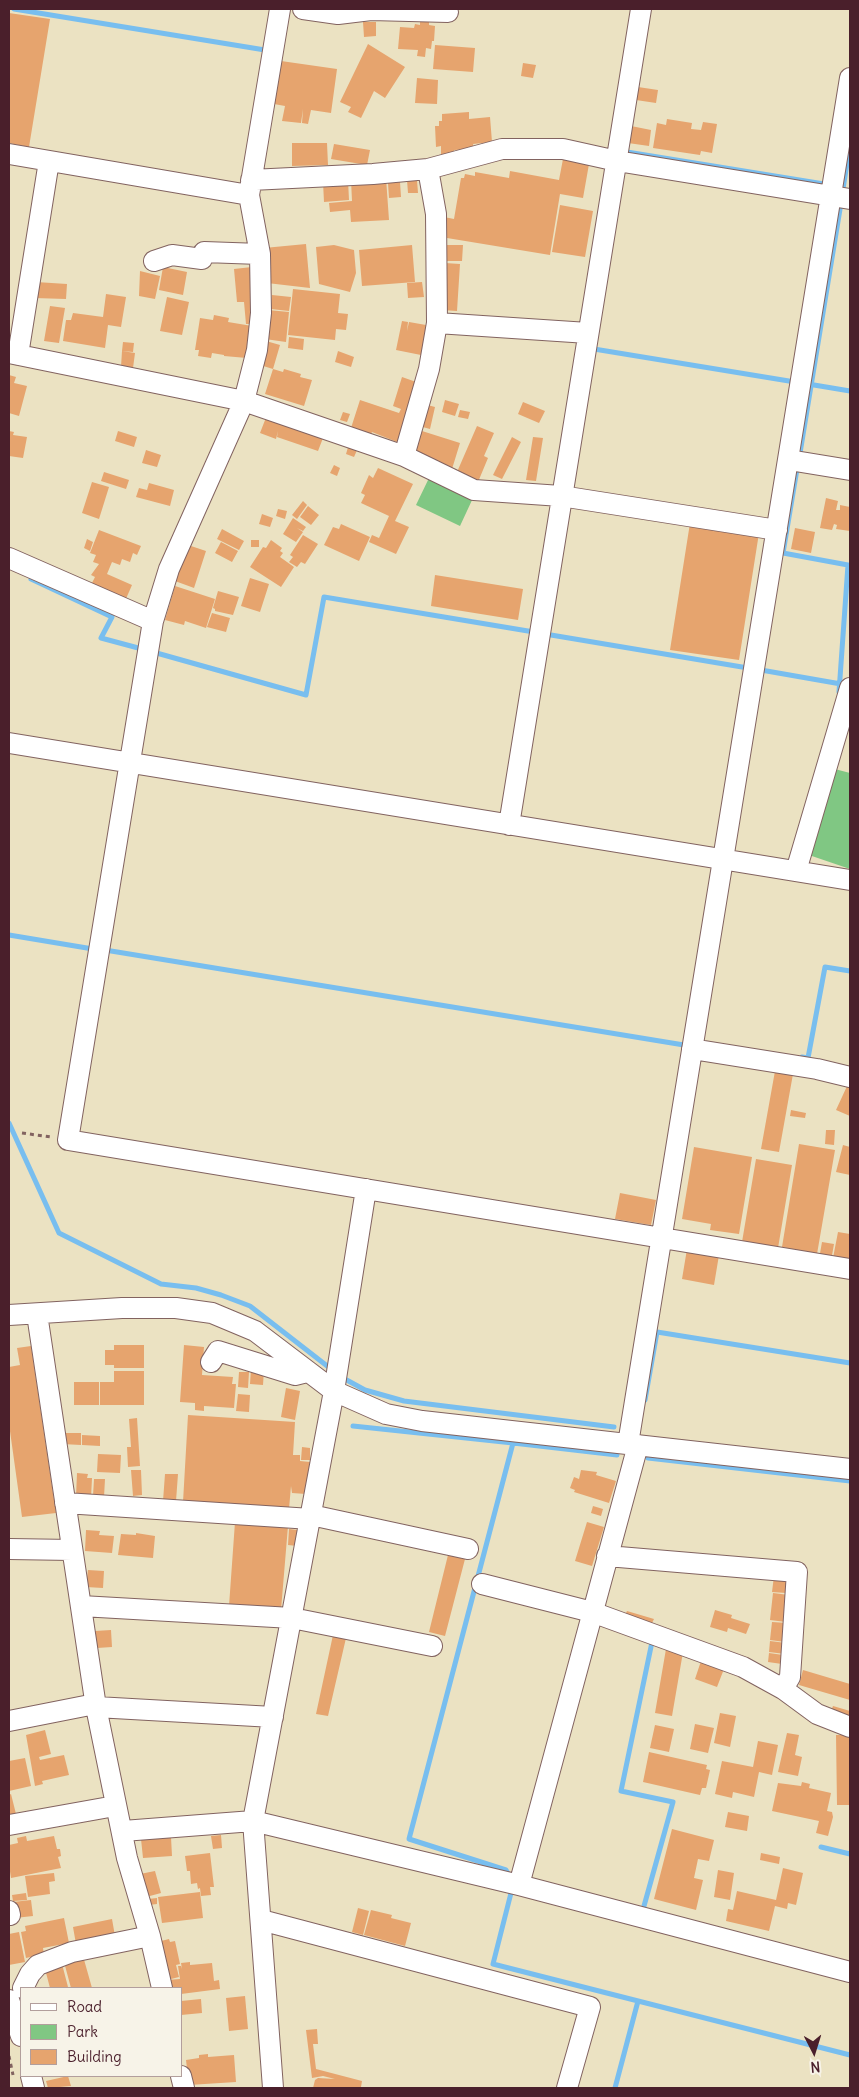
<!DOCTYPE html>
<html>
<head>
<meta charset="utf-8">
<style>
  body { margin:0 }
  #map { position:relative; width:859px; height:2097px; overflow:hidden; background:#ebe2c2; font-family:Delius,sans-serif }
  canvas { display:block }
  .frame { position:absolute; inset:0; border:10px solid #4a1f2b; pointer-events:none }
  .legend { position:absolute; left:20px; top:1987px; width:162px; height:90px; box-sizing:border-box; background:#f7f3e8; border:1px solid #b29e9c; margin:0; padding:6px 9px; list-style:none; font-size:15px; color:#4a1f2b }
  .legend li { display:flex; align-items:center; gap:10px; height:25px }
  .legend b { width:25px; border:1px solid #b29e9c }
  .north { position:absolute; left:789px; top:2027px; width:50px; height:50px; -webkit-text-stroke:4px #f7f3e8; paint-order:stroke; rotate:175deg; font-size:14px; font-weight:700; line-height:20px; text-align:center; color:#4a1f2b }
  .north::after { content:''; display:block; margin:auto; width:18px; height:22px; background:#4a1f2b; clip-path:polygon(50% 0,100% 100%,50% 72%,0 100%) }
</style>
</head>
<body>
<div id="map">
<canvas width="859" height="2097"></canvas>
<div class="frame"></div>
<ul class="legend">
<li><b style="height:6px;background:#fff"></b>Road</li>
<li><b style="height:14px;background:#80c783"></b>Park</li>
<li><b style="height:14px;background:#e6a46e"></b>Building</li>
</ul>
<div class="north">N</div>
</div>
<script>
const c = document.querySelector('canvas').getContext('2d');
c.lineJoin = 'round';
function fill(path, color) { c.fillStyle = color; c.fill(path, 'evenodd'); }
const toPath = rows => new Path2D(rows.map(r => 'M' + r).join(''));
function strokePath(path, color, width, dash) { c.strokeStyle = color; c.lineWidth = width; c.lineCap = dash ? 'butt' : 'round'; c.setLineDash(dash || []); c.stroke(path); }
fill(toPath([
  [429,478,473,498,460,526,416,505],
  [831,768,850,773,850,869,806,854]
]), '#80c783');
strokePath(toPath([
  [14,9,265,50],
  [627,152,824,184],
  [843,189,850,144],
  [594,349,795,382],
  [808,384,850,391],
  [800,453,841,203],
  [797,469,783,553,848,565,839,692],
  [31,579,112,617,101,638,142,649],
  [545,634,748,668],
  [153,652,306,695,324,597,534,632],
  [761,670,841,684],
  [9,935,93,949],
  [105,950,684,1045],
  [802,1057,808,1058,825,967,850,971],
  [9,1123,59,1233,161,1284,196,1288,221,1295,250,1306,331,1369],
  [343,1378,365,1390,404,1401,614,1427],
  [645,1400,657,1332,850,1363],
  [353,1426,513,1443],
  [648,1458,850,1481],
  [821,1847,850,1854],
  [509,1875,506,1870,409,1839,513,1443,617,1455],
  [511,1893,493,1964,850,2055],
  [644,1906,673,1802,621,1791,652,1642,649,1641],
  [615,2088,638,2001]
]), '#78beef', 5);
fill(toPath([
  [9,13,50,19,29,147,9,143],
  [420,19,429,19,429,25,435,26,434,41,432,41,431,49,426,48,425,57,417,56,418,50,398,49,400,27,414,28,415,24,420,25],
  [363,22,376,22,376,36,364,37],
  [368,44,405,67,385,98,374,91,361,118,348,112,351,107,340,102],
  [435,45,475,48,473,72,433,69],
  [281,61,337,69,331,113,311,110,308,124,302,123,303,109,301,123,282,121,285,106,274,104],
  [523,63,536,65,533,78,521,76],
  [417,78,438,80,437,104,415,103],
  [638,87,658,90,656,103,636,100],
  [469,112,469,119,490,117,492,142,473,144,474,149,454,150,454,155,441,156,441,146,436,147,435,126,439,126,439,121,442,121,442,114],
  [667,119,692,123,691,129,701,130,703,122,717,124,712,153,701,151,700,155,653,148,657,123,666,125],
  [631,126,651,130,649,146,628,143],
  [292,143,327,143,328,165,292,166],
  [334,144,370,150,367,165,331,159],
  [563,159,589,164,583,198,560,194,550,255,441,237,444,217,454,219,461,178,464,178,465,174,475,176,475,172,509,178,510,171,559,180],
  [386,178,389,220,351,222,350,210,330,212,329,203,352,201,351,180],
  [348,180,349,200,324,202,323,182],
  [407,180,417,180,418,193,408,193],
  [400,182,401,197,389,198,388,183],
  [560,205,593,211,585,257,552,252],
  [306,244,310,288,267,283,264,248],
  [334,245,354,250,356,273,350,292,319,284,316,247],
  [412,245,415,282,362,286,359,250],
  [445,245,463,245,462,261,445,261],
  [445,263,460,264,457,311,442,310],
  [163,267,187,272,183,295,159,290],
  [252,267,253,324,246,324,244,302,237,302,234,269],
  [140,271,160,276,155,299,139,296],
  [36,282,67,284,66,299,34,298],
  [422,282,424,297,408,298,407,283],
  [293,289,340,294,338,313,348,314,346,330,336,329,335,340,288,335],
  [106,294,126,297,121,327,108,325,105,348,63,341,66,320,71,320,73,313,103,317],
  [272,295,291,297,289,311,271,309],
  [167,297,189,302,182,335,160,331],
  [50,306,65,308,59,343,44,341],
  [268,310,289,312,286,342,265,339],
  [214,315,229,318,228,322,252,326,247,358,224,356,224,355,212,353,211,358,198,356,199,350,195,350,200,318,213,320],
  [402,321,408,322,407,331,409,322,426,325,421,355,396,350],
  [289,337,304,339,303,350,288,348],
  [266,341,280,345,273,369,260,365],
  [123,342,134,343,133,352,122,351],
  [122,351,135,353,133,368,121,367],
  [338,351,354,357,351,367,335,362],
  [273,369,283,372,284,369,301,374,300,377,312,380,304,406,265,394],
  [9,375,16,377,14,383,27,386,19,416,9,413],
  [402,377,419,383,403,442,398,440,397,442,372,432,371,434,351,428,360,400,399,413,401,409,393,406],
  [445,400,459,404,455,416,442,412],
  [523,402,545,411,539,423,518,414],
  [424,404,435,407,430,429,419,426],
  [460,410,470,412,468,419,458,417],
  [343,412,350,414,347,422,340,420],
  [267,415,323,438,318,451,277,437,278,431,276,439,260,433],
  [477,426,494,433,484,456,488,458,478,482,457,472],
  [9,431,14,432,13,435,27,437,23,458,9,456],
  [118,431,137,437,134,447,115,441],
  [422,431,460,443,452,469,414,457],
  [512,437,521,442,502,479,493,475],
  [533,437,543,438,536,481,526,480],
  [349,444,358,448,354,457,346,454],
  [146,450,161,455,157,467,142,463],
  [334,465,340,468,337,476,330,473],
  [378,468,413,484,395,521,409,527,396,554,369,542,372,535,379,538,389,516,361,503,365,495,361,493,369,475,373,478],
  [104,472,129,480,126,489,101,481],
  [92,482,109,487,99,519,82,513],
  [149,483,174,490,170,506,136,497,139,488,147,490],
  [826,498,838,501,836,510,840,510,840,505,850,507,850,531,836,529,837,525,834,524,832,530,820,528],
  [303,501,307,505,297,519,292,515],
  [308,506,319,515,311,525,300,517],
  [278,509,287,511,285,519,276,516],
  [262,514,273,518,270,527,259,524],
  [293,518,306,527,303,531,297,528,303,532,296,542,283,534],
  [690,523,759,533,739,660,670,650],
  [341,524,370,537,359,561,324,545,333,527,339,529],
  [795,528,815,532,811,553,791,549],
  [222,529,244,541,239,550,217,539],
  [99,530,141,546,137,555,133,553,130,562,122,559,120,565,112,562,107,574,132,585,125,601,91,585,95,577,91,575,99,564,93,562,96,555,90,553],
  [303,535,318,544,305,564,301,562,297,567,289,562,293,557,290,555],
  [87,539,93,542,90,551,84,548],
  [251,540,259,540,259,547,251,547],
  [271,540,282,548,280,551,283,553,280,557,294,567,281,587,250,567,263,547,266,548],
  [221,542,238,551,232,562,215,553],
  [188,545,206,551,194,588,175,581],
  [435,575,523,589,518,620,431,606],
  [250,578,269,584,260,612,241,606],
  [175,586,215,599,206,628,185,621,184,625,165,620],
  [218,591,239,597,233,615,215,611,215,609,213,608],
  [212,613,230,618,226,632,207,627],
  [775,1071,793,1074,779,1152,761,1149],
  [848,1084,850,1085,850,1116,836,1110],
  [791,1110,806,1113,805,1118,790,1116],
  [826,1130,835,1130,834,1145,825,1144],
  [799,1144,835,1150,817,1254,782,1247],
  [843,1145,850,1147,850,1175,836,1172],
  [694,1147,752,1157,739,1234,710,1230,711,1224,682,1219],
  [756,1159,792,1165,778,1248,742,1242],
  [620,1193,656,1200,651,1225,615,1219],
  [838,1232,850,1234,850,1262,833,1258],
  [822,1242,834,1244,831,1261,819,1259],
  [687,1249,719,1255,714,1285,682,1279],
  [114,1345,144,1345,144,1368,114,1368,114,1365,105,1365,105,1350,114,1350],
  [184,1345,204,1347,202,1375,233,1377,232,1384,236,1384,234,1408,204,1406,204,1411,195,1410,195,1403,180,1402],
  [31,1346,56,1513,22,1517,9,1424,9,1367,20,1365,17,1348],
  [251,1369,264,1370,263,1385,250,1384],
  [114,1371,144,1371,144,1405,100,1405,100,1382,114,1382],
  [239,1372,249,1372,248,1388,238,1387],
  [74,1382,99,1382,99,1405,74,1405],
  [286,1388,300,1391,295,1420,281,1417],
  [238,1394,250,1395,249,1412,236,1411],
  [188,1415,295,1422,293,1455,300,1455,300,1461,310,1462,309,1487,306,1494,292,1493,291,1486,289,1509,183,1502],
  [137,1418,140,1466,128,1467,127,1447,131,1447,129,1419],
  [62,1433,81,1433,81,1445,62,1444],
  [82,1435,100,1436,100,1446,82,1445],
  [302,1447,310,1448,310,1460,301,1460],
  [98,1454,121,1455,120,1473,97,1472],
  [131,1470,141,1470,142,1495,133,1496],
  [581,1470,597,1472,596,1475,616,1481,609,1503,574,1492,575,1490,570,1488,574,1477,579,1479],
  [77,1473,88,1474,87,1478,92,1478,91,1498,76,1497],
  [165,1474,178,1474,176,1501,163,1501],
  [94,1479,105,1479,104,1497,93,1496],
  [593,1506,603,1509,601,1516,591,1513],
  [235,1522,288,1526,281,1610,229,1606],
  [587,1522,604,1527,592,1566,575,1561],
  [289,1529,298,1530,297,1546,288,1545],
  [86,1530,100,1531,99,1535,114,1536,112,1553,85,1551],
  [136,1533,155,1536,153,1558,118,1555,121,1534,136,1535],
  [448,1555,465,1559,445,1636,429,1632],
  [88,1570,104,1571,103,1588,86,1587],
  [774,1576,788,1578,786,1593,772,1592],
  [773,1593,789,1595,786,1622,770,1620],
  [715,1610,732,1615,731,1618,750,1624,746,1634,728,1628,727,1632,710,1627],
  [627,1611,654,1619,652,1623,625,1615],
  [772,1622,787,1623,785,1642,770,1640],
  [111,1630,112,1647,97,1648,95,1631],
  [333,1635,346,1638,328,1716,316,1714],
  [770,1641,786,1643,785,1654,769,1652],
  [666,1649,683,1652,672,1716,655,1713],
  [769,1653,783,1655,782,1664,768,1662],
  [701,1661,724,1669,717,1687,695,1679],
  [803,1670,850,1684,850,1700,799,1685],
  [833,1706,850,1711,850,1718,831,1711],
  [720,1713,736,1716,730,1747,714,1743],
  [695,1724,714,1728,708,1753,690,1749],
  [655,1725,674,1729,669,1752,650,1748],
  [45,1730,51,1754,39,1757,40,1760,64,1755,69,1775,42,1781,43,1784,35,1786,26,1735],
  [787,1733,799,1735,795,1755,802,1757,798,1776,778,1772],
  [836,1735,850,1735,850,1805,837,1805],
  [758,1741,778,1745,772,1775,759,1772,754,1797,733,1792,732,1798,715,1794,722,1761,753,1767],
  [649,1752,707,1765,706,1769,710,1770,706,1788,702,1788,700,1795,643,1782],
  [25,1758,31,1786,9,1791,9,1761],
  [802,1782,810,1784,809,1788,831,1793,827,1811,832,1812,833,1817,828,1836,816,1833,819,1821,772,1811,778,1783,801,1786],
  [11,1794,16,1814,9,1815,9,1795],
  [728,1812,749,1816,747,1831,725,1827],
  [672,1829,714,1840,709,1861,698,1859,694,1878,703,1880,696,1910,654,1899],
  [221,1835,222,1848,213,1849,211,1836],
  [26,1836,27,1841,54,1836,57,1849,60,1849,61,1856,58,1857,61,1868,11,1878,9,1865,9,1845,18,1843,17,1838],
  [171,1837,172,1856,143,1858,141,1839],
  [210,1853,214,1887,210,1887,211,1895,201,1896,200,1888,198,1889,197,1883,191,1884,190,1871,187,1871,185,1856],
  [761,1853,780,1857,779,1864,760,1860],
  [783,1868,803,1873,796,1905,788,1903,787,1909,775,1906,769,1931,726,1921,728,1909,733,1910,737,1891,776,1900],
  [718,1870,734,1873,730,1900,714,1897],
  [155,1871,161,1893,146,1897,140,1874],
  [54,1873,55,1881,49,1882,50,1894,28,1897,25,1876],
  [200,1892,203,1918,162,1923,158,1897],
  [26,1893,27,1900,13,1901,12,1895],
  [157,1898,157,1904,149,1905,148,1899],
  [31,1900,33,1916,15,1918,13,1902],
  [358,1908,369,1911,363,1935,352,1932],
  [371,1910,392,1915,391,1918,411,1923,405,1946,364,1935],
  [64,1918,69,1943,43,1948,44,1954,26,1958,21,1932,26,1931,25,1926],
  [112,1919,115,1936,76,1944,73,1927],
  [19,1932,25,1962,9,1965,9,1934],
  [169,1939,170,1942,175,1941,180,1964,176,1965,179,1977,167,1980,157,1942],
  [83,1956,92,1988,71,1988,64,1962],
  [190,1962,190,1965,212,1963,214,1981,219,1980,220,1989,181,1994,181,1988,168,1988,167,1980,180,1979,178,1966,181,1966,182,1969,181,1963],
  [62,1964,68,1987,50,1988,45,1969],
  [245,1996,248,2029,229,2031,226,1998],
  [201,1999,202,2013,181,2015,181,2001],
  [317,2029,318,2044,313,2044,316,2069,362,2081,361,2087,364,2088,313,2088,315,2080,318,2078,335,2079,323,2076,312,2078,306,2030],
  [208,2054,208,2057,234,2055,236,2082,189,2085,186,2060,199,2058,199,2055],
  [68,2076,71,2086,48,2088,46,2081]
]), '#e6a46e');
const minor = toPath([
  [280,9,249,195,260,254,261,313,257,350,244,401,169,569,153,621,68,1140,850,1269],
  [303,9,338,14,371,10,448,12],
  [9,154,249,195],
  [251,180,373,174,428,169,502,149,563,149,617,161,850,199],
  [154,261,172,255,202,259,204,252,260,254],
  [437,323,588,333],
  [9,353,244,401,404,456,474,490,561,496,777,530],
  [18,355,49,161],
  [404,456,429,369,437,323,436,214,428,169],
  [789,460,850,470],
  [9,558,153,621],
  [9,743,850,880],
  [509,825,641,9],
  [796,871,850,688],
  [692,1049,817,1069,850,1077],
  [37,1314,96,1707,127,1858,150,1936,162,1988],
  [9,1315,122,1308,176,1308,212,1313,255,1331,334,1391,386,1414,422,1421,850,1469],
  [211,1362,218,1351,295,1375,307,1372],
  [628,1444,850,78],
  [65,1503,311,1519],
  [311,1515,468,1549],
  [9,1549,72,1550],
  [607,1556,797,1572,790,1677,783,1689],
  [482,1584,592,1612,743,1667,783,1689,817,1714,850,1727],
  [81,1606,292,1618,432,1646],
  [96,1707,273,1717],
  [9,1721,95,1704],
  [9,1825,115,1806],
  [123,1831,253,1821,519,1885,850,1972],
  [519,1885,638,1445],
  [9,1911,10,1915],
  [261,1920,590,2007,567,2088],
  [23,1988,30,1974,38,1965,72,1952,150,1936],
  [9,2000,21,2036],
  [31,2076,34,2088],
  [181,2076,184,2088],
  [273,2088,253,1821,334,1391,366,1189]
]);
strokePath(minor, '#826360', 22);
strokePath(toPath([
  [22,1133,51,1137],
  [9,2056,13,2075]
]), '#826360', 3, [4, 4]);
strokePath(minor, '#fff', 20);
</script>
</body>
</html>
